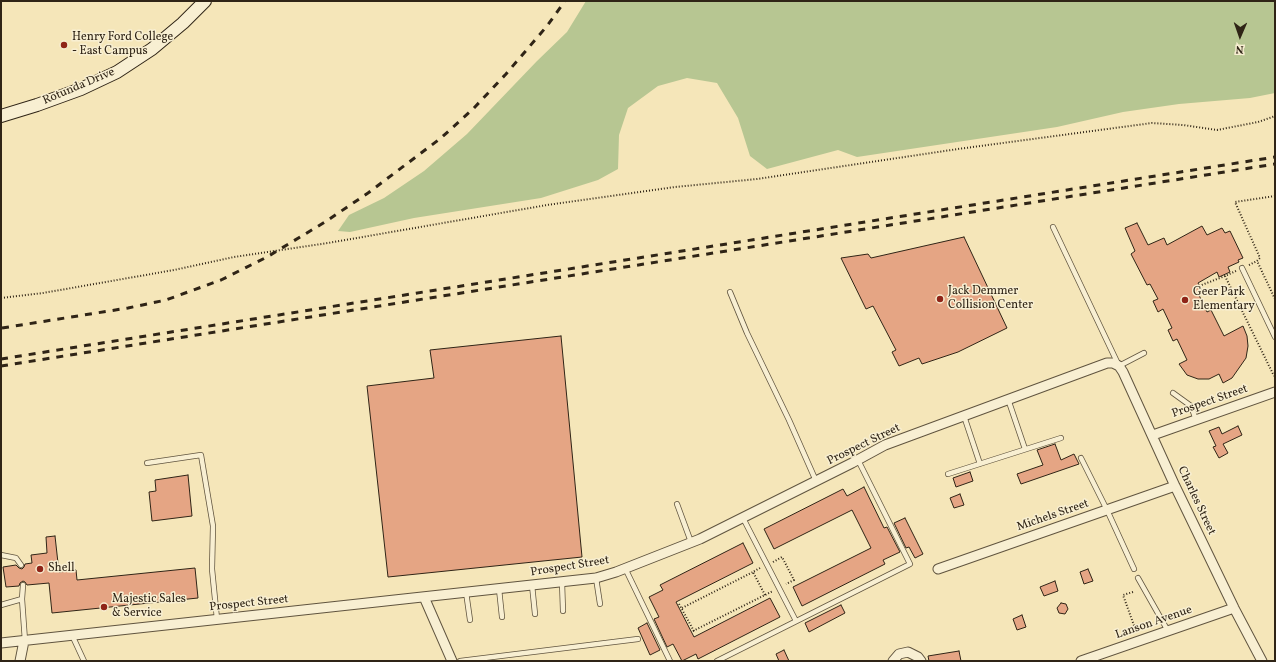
<!DOCTYPE html>
<html>
<head>
<meta charset="utf-8">
<style>
  body { margin:0 }
  #map { position:relative; width:1276px; height:662px; overflow:hidden; background:#f5e6b9; font-family:Vollkorn,serif }
  canvas { display:block }
  .frame { position:absolute; inset:0; border:2px solid #2f2416; pointer-events:none }
  .north { position:absolute; left:1220px; top:16px; width:40px; height:40px; -webkit-text-stroke:3px #f8efd2; paint-order:stroke; rotate:182deg; font-size:11px; font-weight:700; line-height:16px; text-align:center; color:#2f2416 }
  .north::after { content:''; display:block; margin:auto; width:14px; height:18px; background:#2f2416; clip-path:polygon(50% 0,100% 100%,50% 72%,0 100%) }
</style>
</head>
<body>
<div id="map">
<canvas width="1276" height="662"></canvas>
<div class="frame"></div>
<div class="north">N</div>
</div>
<script>
const c = document.querySelector('canvas').getContext('2d');
c.lineJoin = 'round';
function fill(path, color) { c.fillStyle = color; c.fill(path, 'evenodd'); }
const toPath = rows => new Path2D(rows.map(r => 'M' + r).join(''));
function strokePath(path, color, width, dash) { c.strokeStyle = color; c.lineWidth = width; c.lineCap = dash ? 'butt' : 'round'; c.setLineDash(dash || []); c.stroke(path); }
function label(font, color, halo, rows, align = 'center') {
  c.font = font + ' Vollkorn,serif'; c.lineWidth = 3; c.setLineDash([]); c.textBaseline = 'middle'; c.strokeStyle = halo; c.fillStyle = color; for (const [text, x, y, turn = 0] of rows) {
    c.save(); c.translate(x, y); c.rotate((+turn || 0) * Math.PI / 180); c.textAlign = isNaN(turn) ? turn : align; if (halo) c.strokeText(text, 0, 0); c.fillText(text, 0, 0); c.restore();
  }
}
fill(toPath([
  [586,1,1275,1,1275,93,1250,98,1179,104,1123,112,1057,127,857,157,838,150,767,169,750,156,738,118,717,83,687,78,658,86,628,108,619,135,618,169,598,180,541,198,414,218,350,232,338,231,349,215,384,198,424,171,467,134,537,61,567,32]
]), '#b7c692');
const building = toPath([
  [1137,223,1148,245,1164,238,1167,245,1202,226,1207,235,1222,228,1225,233,1230,231,1243,258,1238,260,1239,262,1228,267,1230,272,1219,277,1217,272,1198,283,1202,291,1198,293,1207,312,1211,310,1224,336,1243,326,1247,336,1248,346,1246,358,1232,378,1223,383,1219,374,1209,379,1198,379,1187,375,1179,364,1187,360,1177,339,1173,341,1168,330,1172,328,1163,309,1158,312,1153,301,1158,299,1150,284,1147,285,1131,254,1135,251,1125,228,1137,223],
  [964,237,1007,328,958,352,922,364,919,358,899,366,892,352,896,350,873,306,866,309,841,258,868,254,871,258,964,237],
  [561,336,582,557,388,577,367,386,434,378,430,350,561,336],
  [1238,426,1242,435,1223,444,1228,453,1219,458,1213,447,1216,446,1209,431,1219,427,1222,434,1238,426],
  [1055,444,1061,460,1074,454,1079,464,1021,484,1017,474,1043,465,1037,450,1055,444],
  [970,472,973,481,956,487,953,478,970,472],
  [188,475,192,516,152,521,149,492,156,491,155,480,188,475],
  [864,487,884,528,887,527,900,552,883,560,885,564,802,606,793,587,871,548,852,510,774,549,764,529,843,489,847,496,864,487],
  [960,494,964,505,954,508,950,498,960,494],
  [905,518,923,554,915,558,909,547,906,548,894,523,905,518],
  [55,536,59,572,76,570,77,580,195,568,198,598,52,613,49,583,27,585,25,582,23,581,20,583,19,586,6,587,3,567,16,565,19,568,22,569,24,567,25,564,32,563,31,555,47,553,46,537,55,536],
  [743,543,753,563,676,602,694,637,770,598,780,617,698,659,696,654,682,661,673,644,667,647,654,619,659,617,649,597,663,590,660,585,743,543],
  [1088,569,1093,581,1084,584,1080,572,1088,569],
  [1055,581,1058,591,1044,596,1040,587,1055,581],
  [1061,603,1066,604,1068,609,1065,614,1059,613,1057,608,1061,603],
  [841,605,845,613,809,632,805,623,841,605],
  [1022,615,1026,627,1017,630,1013,619,1022,615],
  [647,623,660,650,650,655,638,628,647,623],
  [784,650,789,661,779,661,776,654,784,650],
  [959,651,961,661,929,661,928,656,959,651]
]);
fill(building, '#e5a584');
strokePath(building, '#2f2416', 1);
const lane = toPath([
  [1053,227,1119,366,1144,353],
  [1242,268,1275,337],
  [730,292,747,333,789,420,816,481],
  [1173,393,1191,406,1196,420],
  [1008,399,1025,449],
  [964,416,980,464],
  [1081,458,1107,510,1134,569],
  [147,463,201,455,213,526,212,569,217,619],
  [948,474,1061,438],
  [677,504,691,542],
  [743,518,796,621],
  [1,555,16,558,21,565],
  [625,568,670,661],
  [596,578,600,604],
  [1138,578,1168,631],
  [562,582,563,611],
  [23,585,22,599,25,641],
  [532,585,535,614],
  [499,589,502,617],
  [466,592,470,620],
  [1,605,22,599],
  [72,635,84,661],
  [460,661,638,639],
  [717,661,910,564,858,460]
]);
const street = toPath([
  [1153,435,1275,392],
  [938,569,1175,486],
  [424,597,452,661],
  [1,643,596,578,616,572,700,539,852,463,885,445,1107,363,1113,363,1119,366,1123,372,1175,486,1234,608,1262,661],
  [20,661,24,641],
  [893,661,899,654,908,652,918,657,921,661],
  [1081,661,1234,608]
]);
const secondary = toPath([
  [1,116,37,105,81,89,117,72,152,49,183,23,205,1]
]);
strokePath(lane, '#60543f', 6);
strokePath(street, '#60543f', 11);
strokePath(secondary, '#2f2416', 14);
strokePath(toPath([
  [1275,196,1235,202,1260,258,1257,261,1275,299],
  [1249,265,1257,261],
  [1236,271,1225,276,1274,376],
  [1199,286,1225,276],
  [1,298,43,293,174,270,234,257,328,243,547,205,675,187,757,179,958,149,1152,123,1183,125,1217,130,1258,122,1275,116],
  [773,562,782,557,794,580,786,584],
  [760,568,753,572,765,595],
  [1133,592,1123,595,1136,631],
  [679,604,695,633],
  [682,608,753,572],
  [693,631,773,591]
]), '#2f2416', 2, [1, 2]);
strokePath(lane, '#f8efd2', 4.5);
strokePath(street, '#f8efd2', 9);
strokePath(secondary, '#f8efd2', 12);
strokePath(toPath([
  [2,328,128,308,166,300,221,280,267,257,325,222,368,193,441,138,473,109,506,74,547,26,565,1],
  [1,359,1275,157],
  [1,366,1275,164]
]), '#2f2416', 3, [7, 7]);
for (const [x, y, r, color] of [
  [64,45,4,"#8f2418"],
  [940,299,4,"#8f2418"],
  [1185,300,4,"#8f2418"],
  [40,569,4,"#8f2418"],
  [104,607,4,"#8f2418"]
]) { const dot = new Path2D(); dot.arc(x, y, r, 0, 2 * Math.PI); c.fillStyle = color; c.fill(dot); strokePath(dot, '#f8efd2', 1.5); }
label('12px', '#2f2416', '#f8efd2', [
  ["Henry Ford College",72,38],
  ["- East Campus",72,52],
  ["Jack Demmer",948,292],
  ["Collision Center",948,306],
  ["Geer Park",1193,293],
  ["Elementary",1193,307],
  ["Shell",48,569],
  ["Majestic Sales",112,600],
  ["& Service",112,614]
], 'left');
label('12px', '#2f2416', '#f8efd2', [
  ["Rotunda Drive",79,87,-23],
  ["Prospect Street",1210,402,-19],
  ["Prospect Street",864,445,-26],
  ["Charles Street",1196,501,65],
  ["Michels Street",1053,516,-19],
  ["Prospect Street",570,567,-9],
  ["Prospect Street",249,604,-6],
  ["Lanson Avenue",1154,623,-19]
]);
</script>
</body>
</html>
